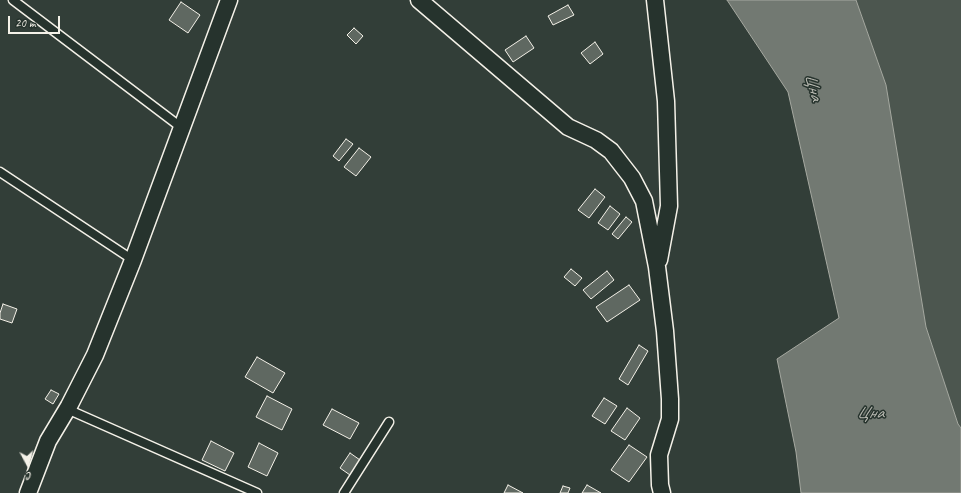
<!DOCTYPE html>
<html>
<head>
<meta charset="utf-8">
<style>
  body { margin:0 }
  #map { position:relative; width:961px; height:493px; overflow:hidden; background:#323e38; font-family:Caveat,sans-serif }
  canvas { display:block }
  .north { position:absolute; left:8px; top:445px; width:40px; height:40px; -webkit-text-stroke:3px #26332d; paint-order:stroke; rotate:173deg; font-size:11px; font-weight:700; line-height:16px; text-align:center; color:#f4f1e8 }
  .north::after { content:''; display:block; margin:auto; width:14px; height:18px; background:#f4f1e8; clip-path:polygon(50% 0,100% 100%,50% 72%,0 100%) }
  .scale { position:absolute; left:8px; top:16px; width:52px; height:18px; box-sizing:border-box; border:2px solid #f4f1e8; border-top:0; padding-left:5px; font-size:12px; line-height:14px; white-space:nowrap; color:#f4f1e8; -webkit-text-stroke:3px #26332d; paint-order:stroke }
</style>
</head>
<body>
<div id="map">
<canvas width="961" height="493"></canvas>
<div class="north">С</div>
<div class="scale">20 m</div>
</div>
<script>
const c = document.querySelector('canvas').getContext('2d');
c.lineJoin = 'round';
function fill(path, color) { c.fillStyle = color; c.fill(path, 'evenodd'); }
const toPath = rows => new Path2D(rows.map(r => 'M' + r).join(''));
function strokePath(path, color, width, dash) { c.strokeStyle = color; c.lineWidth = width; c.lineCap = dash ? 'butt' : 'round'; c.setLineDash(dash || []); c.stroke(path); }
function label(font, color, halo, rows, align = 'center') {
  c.font = font + ' Caveat,sans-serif'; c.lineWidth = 3; c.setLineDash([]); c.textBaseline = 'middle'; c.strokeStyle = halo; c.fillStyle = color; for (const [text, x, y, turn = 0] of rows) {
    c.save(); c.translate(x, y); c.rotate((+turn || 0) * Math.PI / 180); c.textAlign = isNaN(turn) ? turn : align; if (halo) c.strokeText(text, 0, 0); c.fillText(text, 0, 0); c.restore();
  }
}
fill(toPath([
  [856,0,961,0,961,428,958,424,926,327,886,85]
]), '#4c564f');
const water = toPath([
  [727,0,856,0,886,85,926,327,958,424,961,428,961,493,801,493,796,452,777,359,839,318,788,92,727,0]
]);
fill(water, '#727972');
strokePath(water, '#a6a9a1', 1);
const building = toPath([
  [181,2,200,15,188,33,169,20,181,2],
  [568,5,574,15,553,25,548,16,568,5],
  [354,28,363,36,356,44,347,35,354,28],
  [526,36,534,48,513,62,505,50,526,36],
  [595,42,603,54,590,64,581,53,595,42],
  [346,139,353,144,339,161,333,156,346,139],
  [359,148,371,157,356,176,344,167,359,148],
  [595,189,605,197,589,218,578,210,595,189],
  [610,206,620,214,608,230,598,223,610,206],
  [626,217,632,222,618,239,612,234,626,217],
  [571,269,582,278,575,286,564,277,571,269],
  [607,271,614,280,591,299,583,290,607,271],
  [629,285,640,300,607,322,596,307,629,285],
  [3,304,17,309,12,323,0,319,0,313,3,304],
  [639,345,648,351,628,385,619,379,639,345],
  [257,357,285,373,273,393,245,377,257,357],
  [51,390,59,394,53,404,45,399,51,390],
  [267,396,292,409,282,430,256,417,267,396],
  [604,398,617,406,605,424,592,416,604,398],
  [627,408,640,418,625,440,611,431,627,408],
  [332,409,359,423,350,439,323,425,332,409],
  [211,441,234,453,225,471,202,460,211,441],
  [259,443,278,453,267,476,248,467,259,443],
  [629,445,647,457,629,482,611,470,629,445],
  [350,453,360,460,350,475,340,468,350,453],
  [508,485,523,493,504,493,508,485],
  [587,485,601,493,582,493,587,485],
  [563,486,570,488,568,493,560,493,563,486]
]);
fill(building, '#5f6861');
strokePath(building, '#f4f1e8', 1);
const lane = toPath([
  [13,0,182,128],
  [0,172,133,260],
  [67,409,257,493],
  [344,493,389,422]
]);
const street = toPath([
  [419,0,568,127,596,140,611,151,632,178,644,201,657,267,665,331,670,399,670,419,659,455,660,485,662,493],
  [655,0,666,101,669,206,659,260],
  [28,493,48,441,69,406,95,355,133,260,229,0]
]);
strokePath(lane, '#f4f1e8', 11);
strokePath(street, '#f4f1e8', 19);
strokePath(lane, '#26332d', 8);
strokePath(street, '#26332d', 16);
label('italic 18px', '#babbb3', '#26332d', [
  ["Цна",813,87,75],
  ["Цна",870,413]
]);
</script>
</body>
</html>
